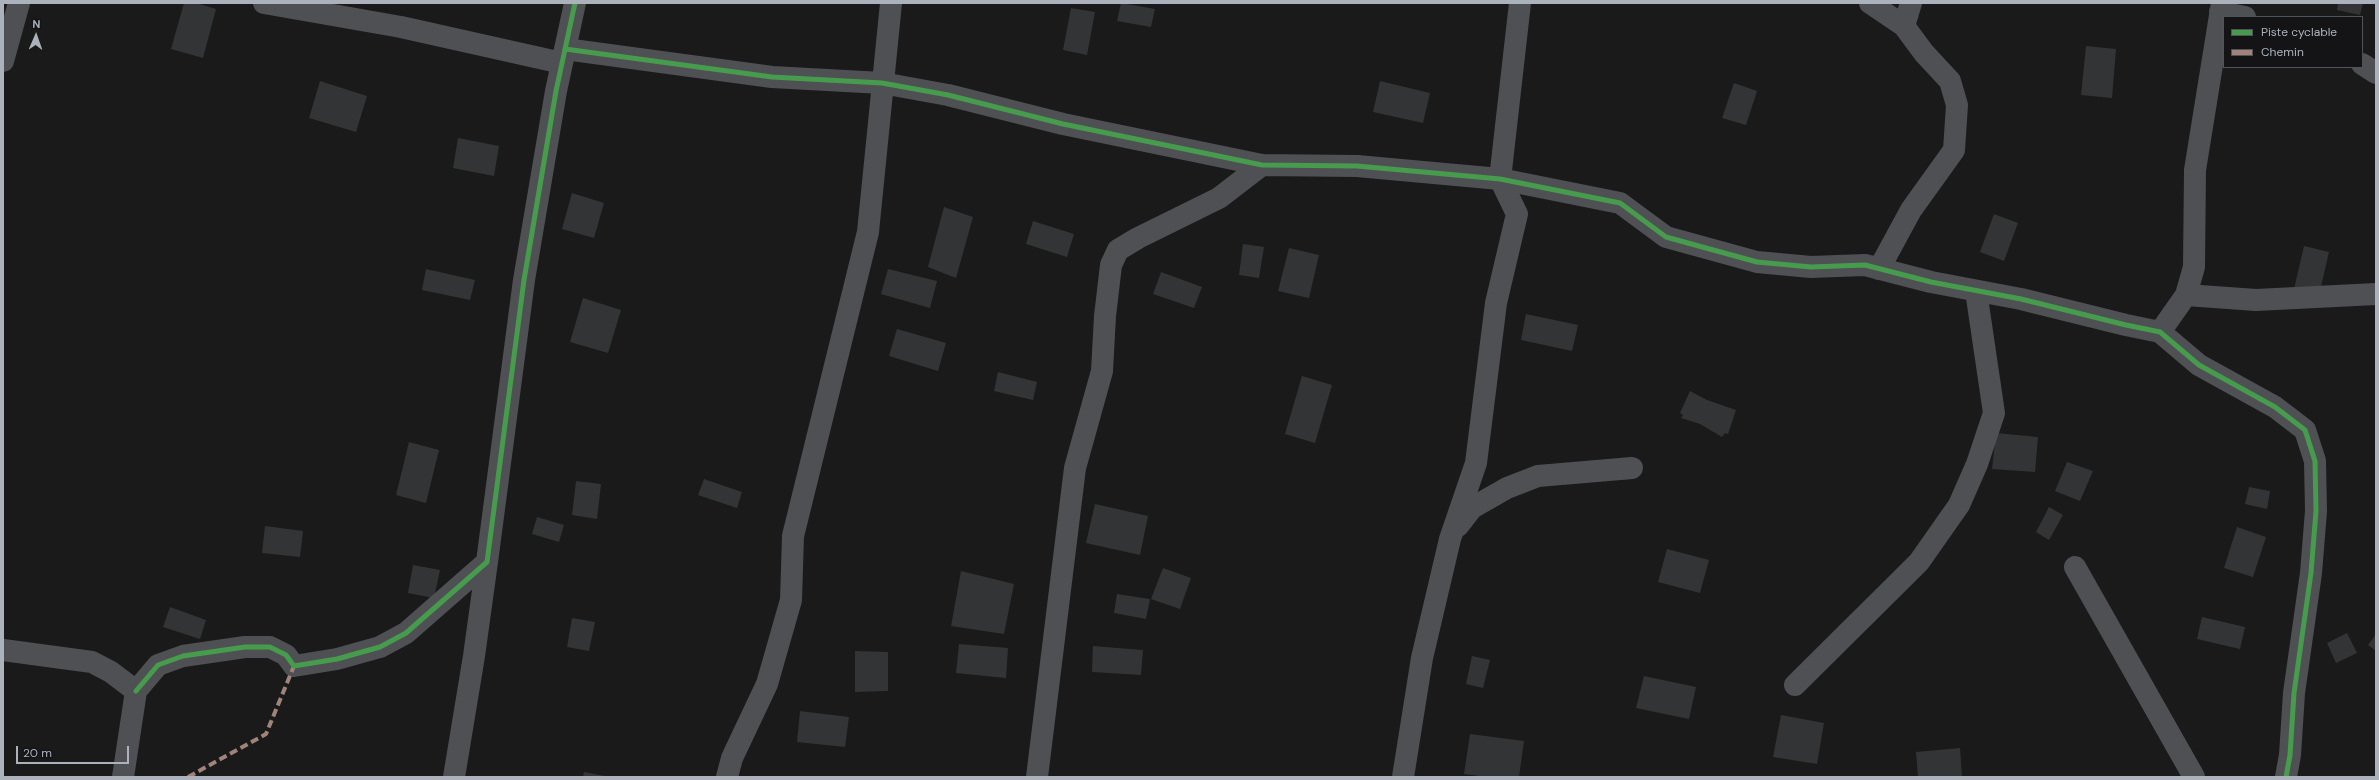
<!DOCTYPE html>
<html>
<head>
<meta charset="utf-8">
<style>
  body { margin:0 }
  #map { position:relative; width:2379px; height:780px; overflow:hidden; background:#1a1a1b; font-family:"DM Sans",sans-serif }
  canvas { display:block }
  .frame { position:absolute; inset:0; border:4px solid #acb2bb; pointer-events:none }
  .legend { position:absolute; left:2223px; top:16px; width:140px; height:52px; box-sizing:border-box; background:#141417; border:1px solid #515359; margin:0; padding:5px 7px; list-style:none; font-size:12px; color:#acb2bb }
  .legend li { display:flex; align-items:center; gap:8px; height:20px }
  .legend b { width:20px; border:1px solid #515359 }
  .north { position:absolute; left:16px; top:16px; width:40px; height:40px; -webkit-text-stroke:3px #141417; paint-order:stroke; rotate:2deg; font-size:11px; font-weight:700; line-height:16px; text-align:center; color:#acb2bb }
  .north::after { content:''; display:block; margin:auto; width:14px; height:18px; background:#acb2bb; clip-path:polygon(50% 0,100% 100%,50% 72%,0 100%) }
  .scale { position:absolute; left:16px; top:746px; width:113px; height:18px; box-sizing:border-box; border:2px solid #acb2bb; border-top:0; padding-left:5px; font-size:12px; line-height:14px; white-space:nowrap; color:#acb2bb; -webkit-text-stroke:3px #141417; paint-order:stroke }
</style>
</head>
<body>
<div id="map">
<canvas width="2379" height="780"></canvas>
<div class="frame"></div>
<ul class="legend">
<li><b style="height:5px;background:#469c4c"></b>Piste cyclable</li>
<li><b style="height:5px;background:#a18479"></b>Chemin</li>
</ul>
<div class="north">N</div>
<div class="scale">20 m</div>
</div>
<script>
const c = document.querySelector('canvas').getContext('2d');
c.lineJoin = 'round';
function fill(path, color) { c.fillStyle = color; c.fill(path, 'evenodd'); }
const toPath = rows => new Path2D(rows.map(r => 'M' + r).join(''));
function strokePath(path, color, width, dash) { c.strokeStyle = color; c.lineWidth = width; c.lineCap = dash ? 'butt' : 'round'; c.setLineDash(dash || []); c.stroke(path); }
fill(toPath([
  [184,3,196,3,216,9,203,58,171,49],
  [1121,3,1155,9,1151,27,1117,21],
  [2338,3,2363,3,2360,15,2337,10],
  [1071,8,1095,12,1087,55,1063,50],
  [2086,46,2116,49,2112,98,2081,95],
  [320,81,367,96,356,132,309,118],
  [1380,81,1430,93,1423,123,1373,112],
  [1734,83,1757,91,1746,125,1722,118],
  [458,138,499,146,494,176,453,168],
  [572,193,604,203,594,238,562,229],
  [944,207,973,217,956,278,928,267],
  [1994,214,2018,223,2004,261,1980,252],
  [1033,221,1074,234,1067,257,1026,244],
  [1243,244,1264,247,1259,278,1239,275],
  [2304,246,2329,252,2319,295,2294,289],
  [1289,248,1319,255,1309,298,1278,291],
  [426,269,475,280,470,300,422,290],
  [888,269,937,281,930,308,881,294],
  [1161,272,1202,287,1194,308,1153,294],
  [583,298,621,310,608,353,570,342],
  [1526,314,1578,325,1572,351,1521,340],
  [897,329,946,343,938,371,889,356],
  [998,372,1037,382,1033,400,994,391],
  [1302,376,1332,385,1315,443,1285,434],
  [1690,391,1707,400,1736,410,1728,434,1725,433,1722,437,1700,424,1681,418,1683,415,1680,413],
  [1996,433,2038,437,2035,472,1992,469],
  [409,442,439,450,426,503,396,495],
  [2067,462,2093,471,2080,501,2055,491],
  [704,479,742,492,737,508,698,495],
  [576,481,601,484,597,519,572,515],
  [2249,487,2270,491,2267,509,2245,504],
  [1095,504,1148,516,1140,555,1086,543],
  [2049,507,2063,515,2049,540,2036,532],
  [537,517,564,525,559,542,532,534],
  [265,526,303,531,300,557,262,553],
  [2237,527,2266,537,2253,577,2224,568],
  [1667,549,1709,560,1700,593,1658,582],
  [413,565,440,570,434,598,408,593],
  [1163,568,1191,578,1180,609,1151,599],
  [961,571,1014,584,1004,634,951,626],
  [1117,594,1150,599,1146,619,1114,613],
  [170,607,206,620,200,639,163,627],
  [2202,617,2245,627,2240,649,2197,639],
  [572,618,595,622,589,651,567,647],
  [2347,633,2357,653,2336,663,2327,643],
  [2376,634,2376,651,2368,645],
  [959,644,1008,648,1006,678,956,673],
  [1093,646,1143,650,1141,675,1092,672],
  [855,651,888,652,888,691,855,692],
  [1472,656,1490,660,1483,688,1466,684],
  [1644,676,1696,687,1689,719,1636,708],
  [800,711,849,717,845,747,797,742],
  [1781,715,1824,723,1817,764,1773,757],
  [1470,734,1524,741,1519,777,1487,777,1464,774],
  [1960,748,1962,777,1918,777,1916,752],
  [584,772,605,776,605,777,583,777]
]), '#333435');
strokePath(toPath([
  [264,3,401,27,562,63],
  [1870,3,1904,26,1924,53,1950,81,1957,105,1954,150,1911,210,1879,269],
  [2220,12,2245,17],
  [1904,26,1911,3],
  [565,49,772,77,882,83,948,95,1063,124,1262,165,1357,166,1500,179,1620,203,1666,237,1757,262,1811,267,1865,265,1931,282,2021,299,2126,325,2160,332,2199,365,2275,407,2305,430,2315,461,2316,511,2311,573,2294,693,2290,755,2286,777],
  [3,61,19,3],
  [2362,64,2376,73],
  [2186,295,2256,300,2376,294],
  [2160,332,2186,295,2194,267,2195,170,2222,3],
  [1458,526,1472,508,1507,488,1538,476,1632,468],
  [2075,567,2194,777],
  [3,650,92,662,111,672,136,691,123,777],
  [1795,685,1919,562,1959,505,1977,464,1994,413,1976,291],
  [136,691,158,665,183,656,245,647,270,647,286,655,294,666,337,659,380,647,406,633,487,562,524,280,556,91,575,3],
  [454,777,474,656,487,562],
  [727,777,732,758,767,684,791,600,793,536,868,232,891,3],
  [1037,777,1075,468,1102,371,1105,316,1111,265,1118,250,1138,238,1219,198,1262,165],
  [1403,777,1422,658,1450,539,1476,463,1496,303,1517,214,1500,179,1520,3]
]), '#4e5054', 22);
strokePath(toPath([
  [188,777,266,734,294,666]
]), '#a18479', 4, [8, 4]);
strokePath(toPath([
  [565,49,772,77,882,83,948,95,1063,124,1262,165,1357,166,1500,179,1620,203,1666,237,1757,262,1811,267,1865,265,1931,282,2021,299,2126,325,2160,332,2199,365,2275,407,2305,430,2315,461,2316,511,2311,573,2294,693,2290,755,2286,777],
  [136,691,158,665,183,656,245,647,270,647,286,655,294,666,337,659,380,647,406,633,487,562,524,280,556,91,575,3]
]), '#469c4c', 5);
</script>
</body>
</html>
